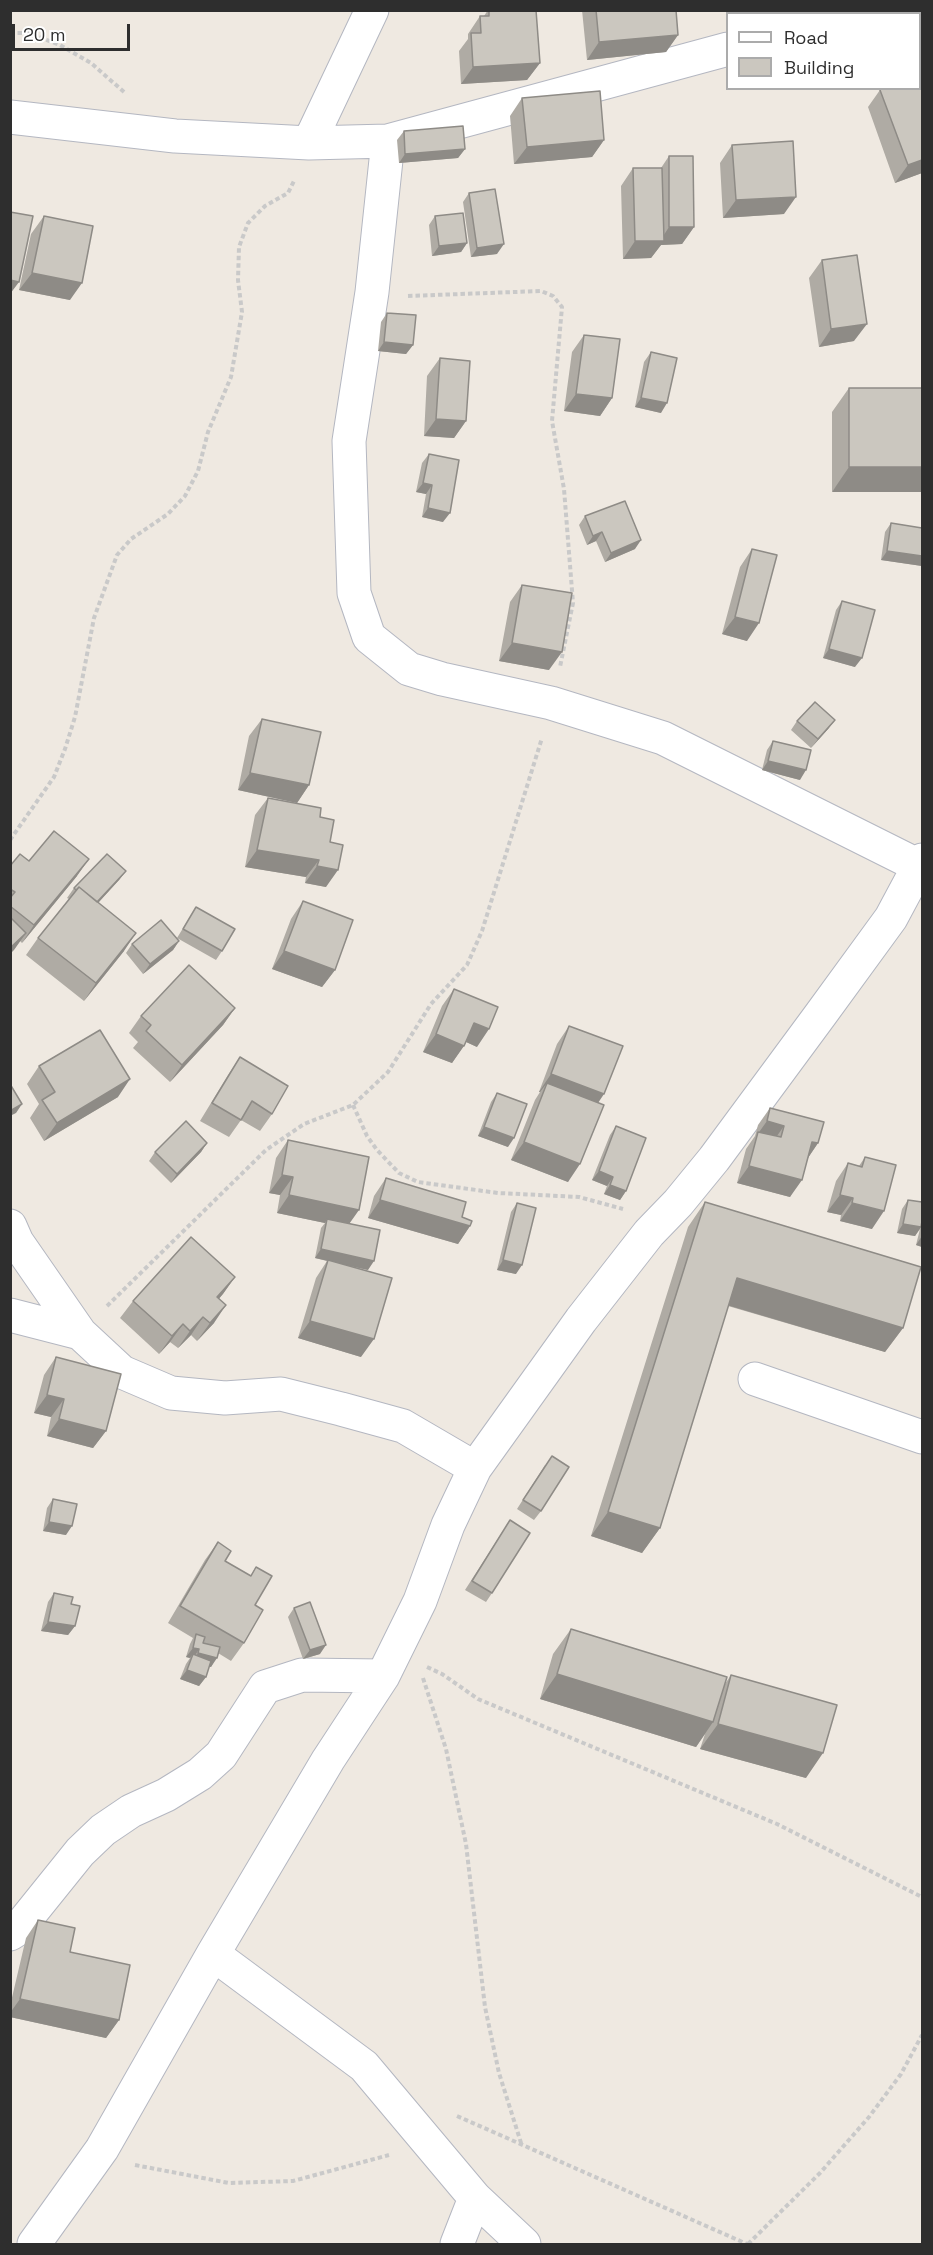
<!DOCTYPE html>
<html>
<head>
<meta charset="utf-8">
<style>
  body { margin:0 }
  #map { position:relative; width:933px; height:2255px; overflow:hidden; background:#efe9e1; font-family:"Space Grotesk",sans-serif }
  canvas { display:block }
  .frame { position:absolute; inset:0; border:12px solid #2e2e2e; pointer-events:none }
  .legend { position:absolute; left:726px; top:12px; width:195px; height:78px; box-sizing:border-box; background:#fff; border:2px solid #ababab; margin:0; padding:8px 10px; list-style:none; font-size:18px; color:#2e2e2e }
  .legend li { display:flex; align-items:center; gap:12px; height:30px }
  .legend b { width:30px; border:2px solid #ababab }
  .scale { position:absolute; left:12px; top:24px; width:118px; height:27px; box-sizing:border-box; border:3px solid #2e2e2e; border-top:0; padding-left:8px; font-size:18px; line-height:21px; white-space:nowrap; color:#2e2e2e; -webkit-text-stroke:4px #fff; paint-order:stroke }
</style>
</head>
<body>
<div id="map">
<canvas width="933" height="2255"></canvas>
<div class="frame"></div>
<ul class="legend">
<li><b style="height:8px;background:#fff"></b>Road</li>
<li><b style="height:16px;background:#cbc7bf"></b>Building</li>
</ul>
<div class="scale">20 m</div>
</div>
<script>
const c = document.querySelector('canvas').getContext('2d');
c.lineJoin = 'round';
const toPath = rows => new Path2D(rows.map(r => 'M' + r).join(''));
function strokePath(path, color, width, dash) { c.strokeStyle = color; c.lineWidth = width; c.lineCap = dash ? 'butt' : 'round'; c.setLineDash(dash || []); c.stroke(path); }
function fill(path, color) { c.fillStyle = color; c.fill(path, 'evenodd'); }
const minor = toPath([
  [830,14,839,10],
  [10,117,175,136,309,143,388,141,728,49],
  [388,141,372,292,349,441,354,593,369,637,409,669,442,679,551,703,663,738,919,866],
  [309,143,372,10],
  [10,1226,17,1242,80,1333,122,1372,171,1393,225,1398,281,1394,341,1409,403,1426,475,1468],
  [10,1315,80,1333],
  [755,1379,922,1437],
  [10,1934,18,1929,80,1852,103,1830,131,1811,166,1795,200,1774,221,1755,265,1687,302,1675,383,1676],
  [213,1954,364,2066,475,2198,524,2244],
  [34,2244,102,2149,213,1954,328,1760,383,1676,420,1601,448,1525,475,1468,581,1320,649,1233,678,1203,714,1159,821,1014,891,918,922,860],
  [457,2244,475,2198]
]);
strokePath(minor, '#b4b7c1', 35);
strokePath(toPath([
  [10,33,28,33,60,45,91,63,124,92],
  [408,296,541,291,553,296,562,307,552,421,564,489,573,603,560,667],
  [10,840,54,777,65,749,75,717,94,618,117,555,131,539,168,514,185,496,198,471,208,432,231,377,242,312,238,280,239,247,248,223,265,206,288,193,295,179],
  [353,1105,367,1136,377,1150,399,1173,418,1182,498,1193,579,1197,623,1209],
  [107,1306,266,1150,304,1124,353,1105,388,1072,431,1004,467,965,482,931,542,738],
  [427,1667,442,1674,478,1699,777,1824,922,1897],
  [423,1678,446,1749,466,1844,485,2007,499,2073,522,2146],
  [457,2116,747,2244],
  [135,2165,229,2183,293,2181,389,2155],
  [748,2244,820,2173,869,2117,901,2074,922,2035]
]), '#c9c9c9', 4, [4.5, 3]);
strokePath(minor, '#fff', 33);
fill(toPath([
  [488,10,536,10,540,63,527,80,461,84,459,51,468,39,468,34,480,16,484,16],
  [582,10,676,10,678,35,666,52,587,60],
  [922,82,922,173,895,183,868,107,880,90],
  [522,98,604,140,592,157,514,164,510,116],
  [404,131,465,149,458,158,399,163,397,140],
  [732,145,784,214,723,218,720,163],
  [669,156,694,227,682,244,661,245,651,258,623,259,621,186,633,168,661,168],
  [469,193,497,254,471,257,463,202],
  [44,216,70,300,19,290,31,234],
  [435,216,467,243,461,252,432,256,429,225],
  [822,260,854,341,819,347,809,278],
  [387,313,413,345,406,354,378,351,381,322],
  [584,335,612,398,600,416,564,411,572,352],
  [651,352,661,413,635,407,644,362],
  [440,358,466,421,454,438,424,436,427,376],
  [849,388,922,388,832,492,832,412],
  [429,454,443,522,422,517,426,494,416,492,422,463],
  [585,516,635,549,605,562,596,541,587,545,579,525],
  [891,523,922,528,922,566,881,560,885,532],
  [752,549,747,641,722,634,740,567],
  [522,585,549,670,499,661,510,602],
  [842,601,855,667,823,658,836,610],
  [262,719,309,785,297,803,238,790,249,736],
  [835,720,828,729,811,748,791,730,797,721],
  [773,741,800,780,762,770,767,750],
  [268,798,320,817,330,842,326,887,305,883,306,877,245,867,255,815],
  [29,861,77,876,22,943,20,941,10,954,10,866],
  [126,871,119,880,98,903,124,951,84,1001,26,955,38,938,69,899,67,898,74,888],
  [303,901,335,970,322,987,272,969,291,919],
  [196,907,222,951,216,960,177,938],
  [179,941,173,950,143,974,126,953,132,944],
  [454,989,477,1047,466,1042,452,1063,423,1052,442,1006],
  [235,1008,223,1025,170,1082,133,1048,138,1042,129,1033,141,1016],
  [569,1026,598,1103,568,1182,511,1160,535,1100,540,1092,539,1092,557,1044],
  [240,1057,272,1114,260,1131,241,1120,229,1137,200,1121,228,1075],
  [39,1066,118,1097,44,1141,30,1118,39,1104,27,1084],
  [497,1093,508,1147,478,1136,491,1102],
  [770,1108,818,1143,807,1159,790,1197,737,1183,746,1149,755,1136,758,1125],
  [616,1126,626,1191,620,1200,604,1194,607,1186,592,1180,610,1135],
  [288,1140,349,1224,368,1270,350,1266,361,1357,298,1338,316,1278,327,1261,315,1258,321,1228,325,1223,277,1213,280,1195,269,1193,276,1158],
  [207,1143,201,1152,171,1183,149,1161,155,1152],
  [865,1157,872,1229,840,1221,841,1215,827,1212,836,1181,848,1163,859,1166],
  [386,1178,462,1217,470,1226,458,1244,368,1218,374,1196],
  [908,1200,922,1202,922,1247,916,1245,920,1229,915,1236,897,1233,902,1209],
  [705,1202,903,1328,885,1352,728,1306,660,1528,642,1553,591,1536,688,1227],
  [517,1203,516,1274,497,1270,511,1212],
  [235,1277,219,1299,214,1323,197,1341,191,1335,178,1348,170,1342,159,1354,120,1318,133,1301],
  [56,1357,106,1431,93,1448,47,1436,51,1417,34,1413,44,1375],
  [545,1465,541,1511,534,1520,517,1509],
  [53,1499,66,1535,43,1531,47,1508],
  [510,1520,492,1593,486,1602,465,1590],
  [218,1542,225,1561,250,1576,256,1567,255,1605,244,1643,231,1661,218,1653,211,1667,209,1667,206,1677,199,1686,180,1679,186,1664,190,1658,186,1657,190,1644,193,1638,168,1623,205,1560],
  [54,1593,71,1604,75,1626,68,1635,41,1631,48,1602],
  [294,1608,320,1654,303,1659,288,1617],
  [571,1629,725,1684,731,1675,806,1778,700,1749,705,1734,696,1747,540,1699,553,1654],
  [38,1920,70,1952,119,2020,106,2038,10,2017,10,2006,26,1938]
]), '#afaba4');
fill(toPath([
  [678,35,666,52,587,60,599,42],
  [540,63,527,80,461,84,473,67],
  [604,140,592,157,514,164,527,147],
  [465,149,458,158,399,163,405,154],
  [922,160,922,173,895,183,908,165],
  [796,197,784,214,723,218,736,200],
  [669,227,694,227,682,244,661,245,651,258,623,259,635,241,660,241],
  [467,243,461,252,432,256,439,246],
  [504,244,497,254,471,257,477,248],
  [32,273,82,283,70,300,19,290],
  [10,280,19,282,10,294],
  [867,324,854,341,819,347,831,329],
  [384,342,413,345,406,354,378,351],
  [576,394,612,398,600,416,564,411],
  [641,398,667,403,661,413,635,407],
  [436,419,466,421,454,438,424,436],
  [849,467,922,467,922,492,832,492],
  [423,483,432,485,426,494,416,492],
  [428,508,450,513,443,522,422,517],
  [602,532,596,541,587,545,593,536],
  [641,540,635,549,605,562,611,553],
  [887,551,922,556,922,566,881,560],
  [735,617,759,623,747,641,722,634],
  [512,643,562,652,549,670,499,661],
  [829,649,862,658,855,667,823,658],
  [835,720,828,729,811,748,818,739],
  [768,761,806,770,800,780,762,770],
  [250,773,309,785,297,803,238,790],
  [257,850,319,860,306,877,245,867],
  [89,859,77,876,22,943,34,925],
  [317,866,338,870,326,887,305,883],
  [126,871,119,880,87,915,93,906],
  [26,933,14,950,10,954,10,948],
  [136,933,124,951,84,1001,96,983],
  [179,941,173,950,143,974,150,964],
  [284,951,335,970,322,987,272,969],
  [235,1008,223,1025,170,1082,182,1065],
  [474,1023,489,1029,477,1047,462,1040],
  [436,1034,464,1046,452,1063,423,1052],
  [551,1074,604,1094,592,1112,547,1083,540,1092,539,1092],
  [130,1079,118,1097,44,1141,57,1123],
  [22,1104,16,1113,10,1116,10,1111],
  [767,1121,784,1126,772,1143,757,1135],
  [484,1127,514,1138,508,1147,478,1136],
  [524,1142,580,1164,568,1182,511,1160],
  [812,1142,818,1143,806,1161],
  [207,1143,201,1152,171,1183,177,1174],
  [749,1166,802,1180,790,1197,737,1183],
  [599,1171,613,1177,607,1186,592,1180],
  [282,1175,293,1177,280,1195,269,1193],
  [610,1185,626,1191,620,1200,604,1194],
  [289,1195,359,1210,347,1227,327,1219,325,1223,277,1213],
  [840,1195,853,1198,841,1215,827,1212],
  [380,1200,470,1226,458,1244,368,1218],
  [852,1203,884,1211,872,1229,840,1221],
  [903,1224,921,1227,915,1236,897,1233],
  [922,1236,922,1247,916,1245],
  [321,1249,374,1261,368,1270,315,1258],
  [503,1260,522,1265,516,1274,497,1270],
  [235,1277,223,1294,205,1314,217,1297],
  [737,1278,903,1328,885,1352,720,1303],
  [226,1305,214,1323,197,1341,210,1323],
  [203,1317,191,1335,178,1348,190,1331],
  [310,1321,374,1339,361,1357,298,1338],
  [183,1324,170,1342,159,1354,172,1336],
  [47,1395,64,1399,51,1417,34,1413],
  [59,1419,106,1431,93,1448,47,1436],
  [608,1512,660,1528,642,1553,591,1536],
  [49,1522,72,1526,66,1535,43,1531],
  [48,1622,75,1626,68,1635,41,1631],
  [326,1645,320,1654,303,1659,310,1650],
  [193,1648,199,1649,193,1659,193,1654,190,1658,186,1657],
  [198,1653,217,1658,211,1667,192,1662],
  [187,1670,206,1677,199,1686,180,1679],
  [557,1674,713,1722,696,1747,540,1699],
  [718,1724,823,1753,806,1778,700,1749],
  [20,1999,119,2020,106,2038,10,2017,10,2013]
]), '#8e8b86');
const building = toPath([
  [489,10,536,10,540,63,473,67,471,33,481,33,480,16,489,16,489,10],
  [596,10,676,10,678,35,599,42,596,10],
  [920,75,922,82,922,160,908,165,880,90,883,88,920,88,920,75],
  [600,91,604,140,527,147,522,98,600,91],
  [463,126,465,149,405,154,404,131,463,126],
  [793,141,796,197,736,200,732,145,793,141],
  [669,156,693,156,694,227,669,227,669,156],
  [633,168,662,168,664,241,635,241,633,168],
  [495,189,504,244,477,248,469,193,495,189],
  [10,212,33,216,19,282,10,280,10,212],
  [463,213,467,243,439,246,435,216,463,213],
  [44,216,93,226,82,283,32,273,44,216],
  [857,255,867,324,831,329,822,260,857,255],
  [387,313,416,315,413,345,384,342,387,313],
  [584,335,620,339,612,398,576,394,584,335],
  [651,352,677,358,667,403,641,398,651,352],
  [440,358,470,361,466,421,436,419,440,358],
  [849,388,922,388,922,467,849,467,849,388],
  [429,454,459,460,450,513,428,508,432,485,423,483,429,454],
  [625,501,641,540,611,553,602,532,593,536,585,516,625,501],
  [891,523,922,528,922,556,887,551,891,523],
  [752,549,777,555,759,623,735,617,752,549],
  [522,585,572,593,562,652,512,643,522,585],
  [842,601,875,610,862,658,829,649,842,601],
  [815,702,835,720,818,739,797,721,815,702],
  [262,719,321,732,309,785,250,773,262,719],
  [773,741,811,750,806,770,768,761,773,741],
  [268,798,321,808,320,817,334,820,330,842,343,845,338,870,317,866,319,860,257,850,268,798],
  [54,831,89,859,34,925,10,906,10,898,15,892,10,889,10,866,20,854,29,861,54,831],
  [107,854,126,871,97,902,79,887,76,890,74,888,107,854],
  [79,887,136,933,96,983,38,938,79,887],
  [303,901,353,920,335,970,284,951,303,901],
  [196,907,235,929,222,951,183,929,196,907],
  [10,917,26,933,10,948,10,917],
  [161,920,179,941,150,964,132,944,161,920],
  [189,965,235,1008,182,1065,146,1031,151,1025,141,1016,189,965],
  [454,989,498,1007,489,1029,474,1023,464,1046,436,1034,454,989],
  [569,1026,623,1046,604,1094,551,1074,569,1026],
  [100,1030,130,1079,57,1123,42,1100,55,1092,39,1066,100,1030],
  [240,1057,288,1086,272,1114,252,1101,241,1120,212,1103,240,1057],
  [547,1083,604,1105,580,1164,524,1142,547,1083],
  [10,1084,22,1104,10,1111,10,1084],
  [497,1093,527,1104,514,1138,484,1127,497,1093],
  [770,1108,824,1122,818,1143,812,1142,802,1180,749,1166,758,1132,781,1137,784,1126,767,1121,770,1108],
  [186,1121,207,1143,177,1174,155,1152,186,1121],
  [616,1126,646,1138,626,1191,610,1185,613,1177,599,1171,616,1126],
  [288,1140,369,1157,359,1210,289,1195,293,1177,282,1175,288,1140],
  [865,1157,896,1165,884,1211,852,1203,853,1198,840,1195,848,1163,862,1167,865,1157],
  [386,1178,466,1202,462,1217,472,1221,470,1226,380,1200,386,1178],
  [908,1200,922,1202,922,1221,921,1227,903,1224,908,1200],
  [705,1202,921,1267,903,1328,737,1278,660,1528,608,1512,705,1202],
  [517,1203,536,1208,522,1265,503,1260,517,1203],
  [327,1219,380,1230,374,1261,321,1249,327,1219],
  [191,1237,235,1277,217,1297,226,1305,210,1323,203,1317,190,1331,183,1324,172,1336,133,1301,191,1237],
  [328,1260,392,1278,374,1339,310,1321,328,1260],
  [56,1357,121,1374,106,1431,59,1419,64,1399,47,1395,56,1357],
  [552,1456,569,1467,541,1511,523,1500,552,1456],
  [53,1499,77,1504,72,1526,49,1522,53,1499],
  [510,1520,530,1533,492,1593,472,1581,510,1520],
  [218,1542,231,1551,225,1561,251,1576,256,1567,272,1576,255,1605,263,1610,244,1643,180,1606,218,1542],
  [54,1593,73,1597,71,1604,80,1606,75,1626,48,1622,54,1593],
  [310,1602,326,1645,310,1650,294,1608,310,1602],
  [571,1629,727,1677,713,1722,557,1674,571,1629],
  [196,1634,205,1637,203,1643,220,1647,217,1658,198,1653,199,1649,193,1648,196,1634],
  [193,1654,211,1661,206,1677,187,1670,193,1654],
  [731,1675,837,1705,823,1753,718,1724,731,1675],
  [38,1920,75,1928,70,1952,130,1965,119,2020,20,1999,38,1920]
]);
fill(building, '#cbc7bf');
strokePath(building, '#8e8b86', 1.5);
</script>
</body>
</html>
